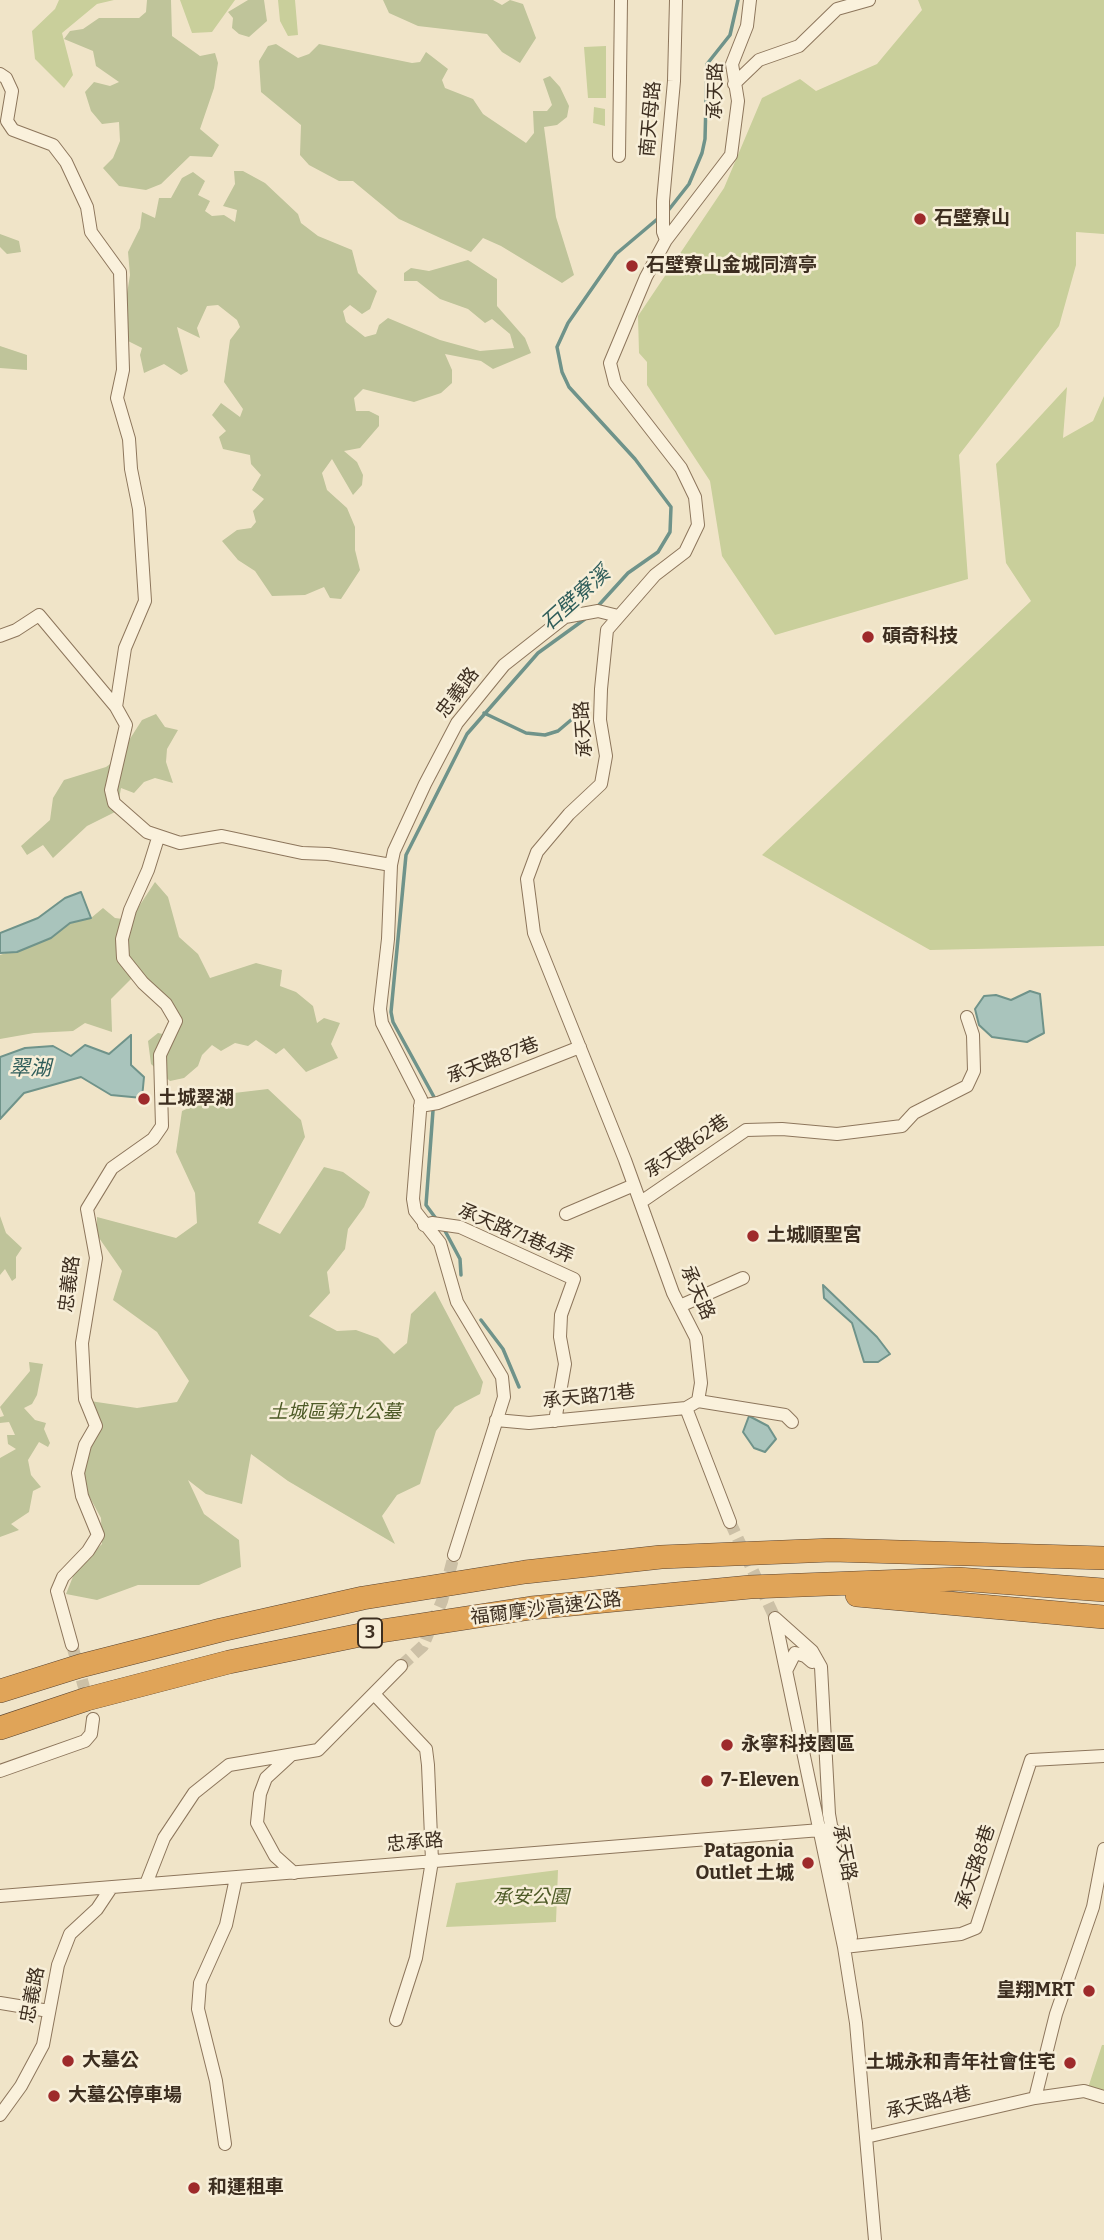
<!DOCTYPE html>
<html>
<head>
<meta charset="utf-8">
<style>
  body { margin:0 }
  canvas { display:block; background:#f0e4c8 }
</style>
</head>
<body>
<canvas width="1104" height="2240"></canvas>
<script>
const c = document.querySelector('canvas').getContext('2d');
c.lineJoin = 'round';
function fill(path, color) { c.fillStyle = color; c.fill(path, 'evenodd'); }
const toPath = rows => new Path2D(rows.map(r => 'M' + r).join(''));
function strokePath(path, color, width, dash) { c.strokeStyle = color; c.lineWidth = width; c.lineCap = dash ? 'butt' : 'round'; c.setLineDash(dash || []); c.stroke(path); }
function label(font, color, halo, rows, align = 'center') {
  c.font = font + ' Bitter,"Noto Sans TC",serif'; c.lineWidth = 5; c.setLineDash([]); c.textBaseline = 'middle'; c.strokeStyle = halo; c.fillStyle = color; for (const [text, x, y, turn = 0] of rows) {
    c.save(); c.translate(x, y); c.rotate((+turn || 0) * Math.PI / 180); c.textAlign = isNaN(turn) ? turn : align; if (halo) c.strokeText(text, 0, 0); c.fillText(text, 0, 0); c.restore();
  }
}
fill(toPath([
  [59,0,114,0,97,4,62,33,73,75,64,88,35,59,32,31,55,9],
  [180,0,235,0,212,32,192,33],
  [278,0,295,0,298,35,288,36,280,21],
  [918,0,1104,0,1104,234,1076,232,1076,265,1059,326,959,455,968,579,775,635,722,556,710,481,647,385,647,362,639,353,638,316,724,188,762,98,800,79,816,91,877,64,922,10],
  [606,46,606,98,588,98,584,47],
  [594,107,605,109,605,126,593,123],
  [1067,387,1063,438,1093,421,1104,396,1104,946,930,950,762,855,1031,601,1006,563,996,464],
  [558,1870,556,1922,446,1927,456,1883],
  [1102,2045,1104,2045,1104,2092,1088,2088]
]), '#c9cf9b');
fill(toPath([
  [147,0,171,0,172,36,200,56,215,53,218,63,214,88,200,129,219,145,212,157,190,156,161,184,146,190,119,186,103,168,113,158,120,141,119,122,102,124,91,111,85,92,94,82,110,86,119,82,96,66,93,51,64,39,70,31,83,29,99,18,139,18,146,12],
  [248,0,264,0,267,21,249,37,239,34,232,28,233,18,228,12],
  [383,0,493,0,502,5,510,0,523,4,536,38,520,63,502,52,487,34,418,26,389,13],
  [276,44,298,58,309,54,319,44,412,63,420,62,426,52,448,69,442,80,445,88,473,99,483,114,526,143,534,133,533,111,547,111,552,105,543,79,550,76,560,87,569,106,567,117,557,125,544,127,556,217,574,275,562,283,501,246,483,238,471,252,399,219,353,181,339,181,309,165,300,155,301,125,261,92,259,61,268,46],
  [234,171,243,171,265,183,298,214,301,223,318,236,352,250,358,273,377,291,370,309,362,314,350,305,343,311,346,322,365,337,376,334,379,325,388,318,440,340,480,351,514,348,510,334,492,319,485,323,468,309,440,299,417,281,404,281,404,273,411,268,429,271,468,260,497,279,497,306,525,338,531,353,493,369,481,361,445,354,452,370,452,383,441,393,414,402,363,389,354,398,356,411,369,411,379,416,379,426,360,448,344,451,357,462,363,475,362,485,353,495,332,459,322,473,327,490,347,508,355,527,355,550,360,570,341,599,330,598,324,587,305,595,272,596,255,571,238,560,222,541,237,530,251,528,256,522,253,511,264,499,252,490,261,475,251,464,250,455,223,449,219,437,226,431,212,415,221,403,240,417,243,409,224,382,230,340,240,327,237,320,218,305,207,306,197,328,200,338,177,327,188,371,181,375,164,364,144,373,140,355,142,348,126,340,126,300,130,275,128,252,140,228,142,212,155,218,159,198,171,198,182,178,193,172,205,181,198,195,210,201,205,211,212,216,224,215,235,222,237,210,223,206,235,184],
  [0,234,19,241,21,252,7,254,0,247],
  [0,346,27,355,27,370,0,368],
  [156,714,165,727,178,730,167,749,166,762,173,783,155,778,144,782,134,793,121,788,117,811,87,826,53,858,43,845,27,855,21,846,50,820,53,798,64,780,106,767,117,759,142,720],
  [155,882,168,897,179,937,198,954,210,978,256,963,282,970,280,986,296,992,313,1006,317,1023,324,1018,340,1023,331,1044,338,1058,306,1072,284,1048,276,1054,256,1040,248,1046,235,1043,221,1051,212,1045,202,1055,198,1066,184,1078,170,1081,151,1064,148,1041,158,1033,172,1036,177,1023,137,973,111,999,112,1032,85,1023,73,1031,34,1033,0,1039,0,955,51,938,70,923,91,918,103,908,115,918,130,920],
  [268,1089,301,1120,305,1137,258,1223,280,1234,324,1167,343,1172,370,1192,364,1207,348,1229,345,1249,327,1272,330,1293,309,1316,337,1331,356,1330,378,1338,394,1354,407,1343,411,1314,435,1291,483,1382,480,1394,455,1407,436,1431,420,1484,397,1495,382,1516,395,1544,288,1481,251,1454,242,1504,206,1494,188,1480,204,1514,239,1540,241,1567,199,1585,138,1585,97,1600,66,1594,76,1569,102,1544,101,1518,82,1483,88,1446,90,1401,137,1408,177,1402,189,1381,157,1332,113,1300,122,1271,97,1235,97,1217,176,1238,197,1223,195,1193,176,1152,182,1111,217,1095],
  [0,1216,6,1233,22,1248,16,1257,16,1278,12,1281,5,1269,0,1275],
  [29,1362,43,1364,37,1395,32,1404,24,1408,35,1420,46,1423,44,1429,50,1443,48,1447,39,1442,28,1460,31,1475,41,1487,33,1491,29,1512,11,1524,19,1530,0,1537,0,1458,16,1449,8,1444,7,1435,15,1435,9,1422,0,1423,0,1417,4,1416,0,1407,30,1371]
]), '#bfc49a');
const water = toPath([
  [81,892,91,918,70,923,51,938,17,952,0,953,0,933,38,918,65,898,81,892],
  [1030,991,1040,994,1044,1033,1027,1042,992,1037,979,1025,975,1009,984,996,996,995,1011,1000,1030,991],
  [131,1035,131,1065,144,1077,142,1098,111,1095,81,1077,24,1093,0,1119,0,1057,25,1048,53,1046,71,1056,85,1045,109,1054,131,1035],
  [823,1285,877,1337,890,1354,878,1362,864,1362,852,1323,824,1298,823,1285],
  [749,1416,768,1426,776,1439,765,1452,754,1448,743,1432,749,1416]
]);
fill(water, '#a9c4bc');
strokePath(water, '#6f938a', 2);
strokePath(toPath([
  [667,212,689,184,702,153,705,139,707,64,730,35,738,0],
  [598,606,628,573,658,552,670,532,671,507,635,459,569,387,562,372,557,347,568,323,616,254,661,216],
  [484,713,526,733,545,735,558,731,571,720],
  [437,1220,426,1205,434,1097,393,1022,391,1012,406,855,467,734,538,653,585,619],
  [444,1229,460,1259,461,1275],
  [481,1320,503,1349,519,1387]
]), '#6f938a', 3.5);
strokePath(toPath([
  [730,1522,775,1618],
  [72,1645,93,1719],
  [401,1666,423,1646,442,1601,454,1555]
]), '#ccc0a6', 12, [12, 6]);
const street = toPath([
  [0,74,6,78,12,91,7,121,13,130,53,145,66,162,87,207,91,232,120,272,123,370,117,398,129,439,131,469,139,509,145,601,125,648,116,707],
  [734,84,759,60,799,46,837,9,869,0],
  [619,156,621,0],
  [666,240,663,232,663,201,674,81,676,0],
  [0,636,16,630,39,615,116,707,126,725,111,790,114,803,147,832,180,843,222,836,302,853,328,854,391,865],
  [420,1106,438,1103,580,1047],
  [641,1202,746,1130,782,1129,837,1134,902,1126,914,1113,967,1086,974,1071,973,1035,967,1017],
  [566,1214,634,1185],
  [424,1225,432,1223,460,1227,574,1279,561,1315,560,1337,565,1364,555,1421],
  [680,1306,743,1278],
  [698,1401,785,1415,792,1422],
  [686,1408,730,1522],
  [496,1420,529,1423,686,1408,698,1401,701,1383,696,1338,673,1293,625,1160,534,933,527,879,537,852,569,814,601,784,606,756,600,720,601,689,607,630,655,575,685,552,698,525,695,497,681,468,615,383,610,363,646,277,666,240,731,155,738,101,732,64,747,26,750,0],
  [454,1555,504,1397,502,1377,457,1302,440,1243,415,1211,413,1199,421,1099,382,1023,380,1009,388,939,391,865,394,851,425,784,457,723,504,665,565,617,598,611,618,616],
  [775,1618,844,1947,856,2023,875,2240],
  [775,1618,812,1651,821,1667,829,1814,851,1937,844,1947],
  [72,1645,57,1591,63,1577,88,1551,98,1535,82,1496,78,1473,85,1445,96,1426,85,1399,82,1343,96,1258,87,1209,112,1168,153,1139,162,1126,160,1055,176,1021,166,1004,143,983,123,958,122,939,130,910,148,870,158,838],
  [787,1669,795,1653,805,1656,812,1662],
  [374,1694,426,1749,428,1765,432,1861,416,1958,396,2020],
  [291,1755,266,1778,260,1794,257,1823,275,1856,294,1873],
  [0,1771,85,1741,91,1734,93,1719],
  [146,1884,164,1838,194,1793,229,1765,318,1750,401,1666],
  [0,1896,833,1829],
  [844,1947,961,1934,976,1928,1031,1760,1104,1756],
  [0,2003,49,2011],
  [1035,2098,1084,2091,1104,2097],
  [0,2115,21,2086,43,2045,58,1965,70,1934,97,1909,111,1888],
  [866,2137,1035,2098,1056,2014,1093,1907,1104,1849],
  [225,2144,216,2081,198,2009,200,1983,226,1925,236,1878]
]);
const highway = toPath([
  [857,1595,1104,1617],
  [0,1691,80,1666,221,1630,363,1598,525,1572,661,1557,832,1550,1104,1558],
  [0,1728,87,1699,229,1662,375,1632,531,1608,750,1587,958,1579,1104,1590]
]);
strokePath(street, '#8d765c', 14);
strokePath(highway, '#5b4430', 24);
strokePath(street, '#faf1dc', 12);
strokePath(highway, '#e0a458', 23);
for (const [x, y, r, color] of [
  [920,219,7,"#9e2a2b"],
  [632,266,7,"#9e2a2b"],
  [868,637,7,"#9e2a2b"],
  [144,1099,7,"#9e2a2b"],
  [753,1236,7,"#9e2a2b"],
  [727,1745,7,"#9e2a2b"],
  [707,1781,7,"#9e2a2b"],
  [808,1863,7,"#9e2a2b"],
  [1089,1991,7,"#9e2a2b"],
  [68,2061,7,"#9e2a2b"],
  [1070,2063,7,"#9e2a2b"],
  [54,2096,7,"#9e2a2b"],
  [194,2188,7,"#9e2a2b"]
]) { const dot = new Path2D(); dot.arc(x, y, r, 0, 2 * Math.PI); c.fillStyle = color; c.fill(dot); strokePath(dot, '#f7eed8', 2.5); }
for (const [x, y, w] of [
  [370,1633,24]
]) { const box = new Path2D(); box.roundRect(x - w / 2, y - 14.5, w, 29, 5); c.fillStyle = '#f7eed8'; c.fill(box); strokePath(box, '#3d2e20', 2); }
label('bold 18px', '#3d2e20', null, [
  ["3",370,1633]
]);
label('19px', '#3d2e20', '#f7eed8', [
  ["承天路",716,91,-89],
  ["南天母路",651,119,-85],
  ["忠義路",458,693,-53],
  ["承天路",584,729,-94],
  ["承天路87巷",493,1061,-21],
  ["承天路62巷",687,1147,-34],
  ["承天路71巷4弄",516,1234,23],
  ["忠義路",70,1284,-83],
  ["承天路",697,1293,66],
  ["承天路71巷",589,1397,-6],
  ["福爾摩沙高速公路",546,1609,-7],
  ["忠承路",415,1843,-5],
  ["承天路",844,1853,79],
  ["承天路8巷",976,1867,-72],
  ["忠義路",33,1995,-79],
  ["承天路4巷",929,2103,-13]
]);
label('bold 19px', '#3d2e20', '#f7eed8', [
  ["石壁寮山",934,219],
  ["石壁寮山金城同濟亭",646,266],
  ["碩奇科技",882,637],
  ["土城翠湖",158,1099],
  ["土城順聖宮",767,1236],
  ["永寧科技園區",741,1745],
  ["7-Eleven",721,1781],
  ["Patagonia",794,1852,"right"],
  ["Outlet 土城",794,1874,"right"],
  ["皇翔MRT",1075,1991,"right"],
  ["大墓公",82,2061],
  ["土城永和青年社會住宅",1056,2063,"right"],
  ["大墓公停車場",68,2096],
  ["和運租車",208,2188]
], 'left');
label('italic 19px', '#4d5a26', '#f7eed8', [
  ["土城區第九公墓",335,1413],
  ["承安公園",531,1898]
]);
label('italic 21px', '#2f5d5a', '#f7eed8', [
  ["石壁寮溪",576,599,-42],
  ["翠湖",30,1069]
]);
</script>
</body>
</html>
